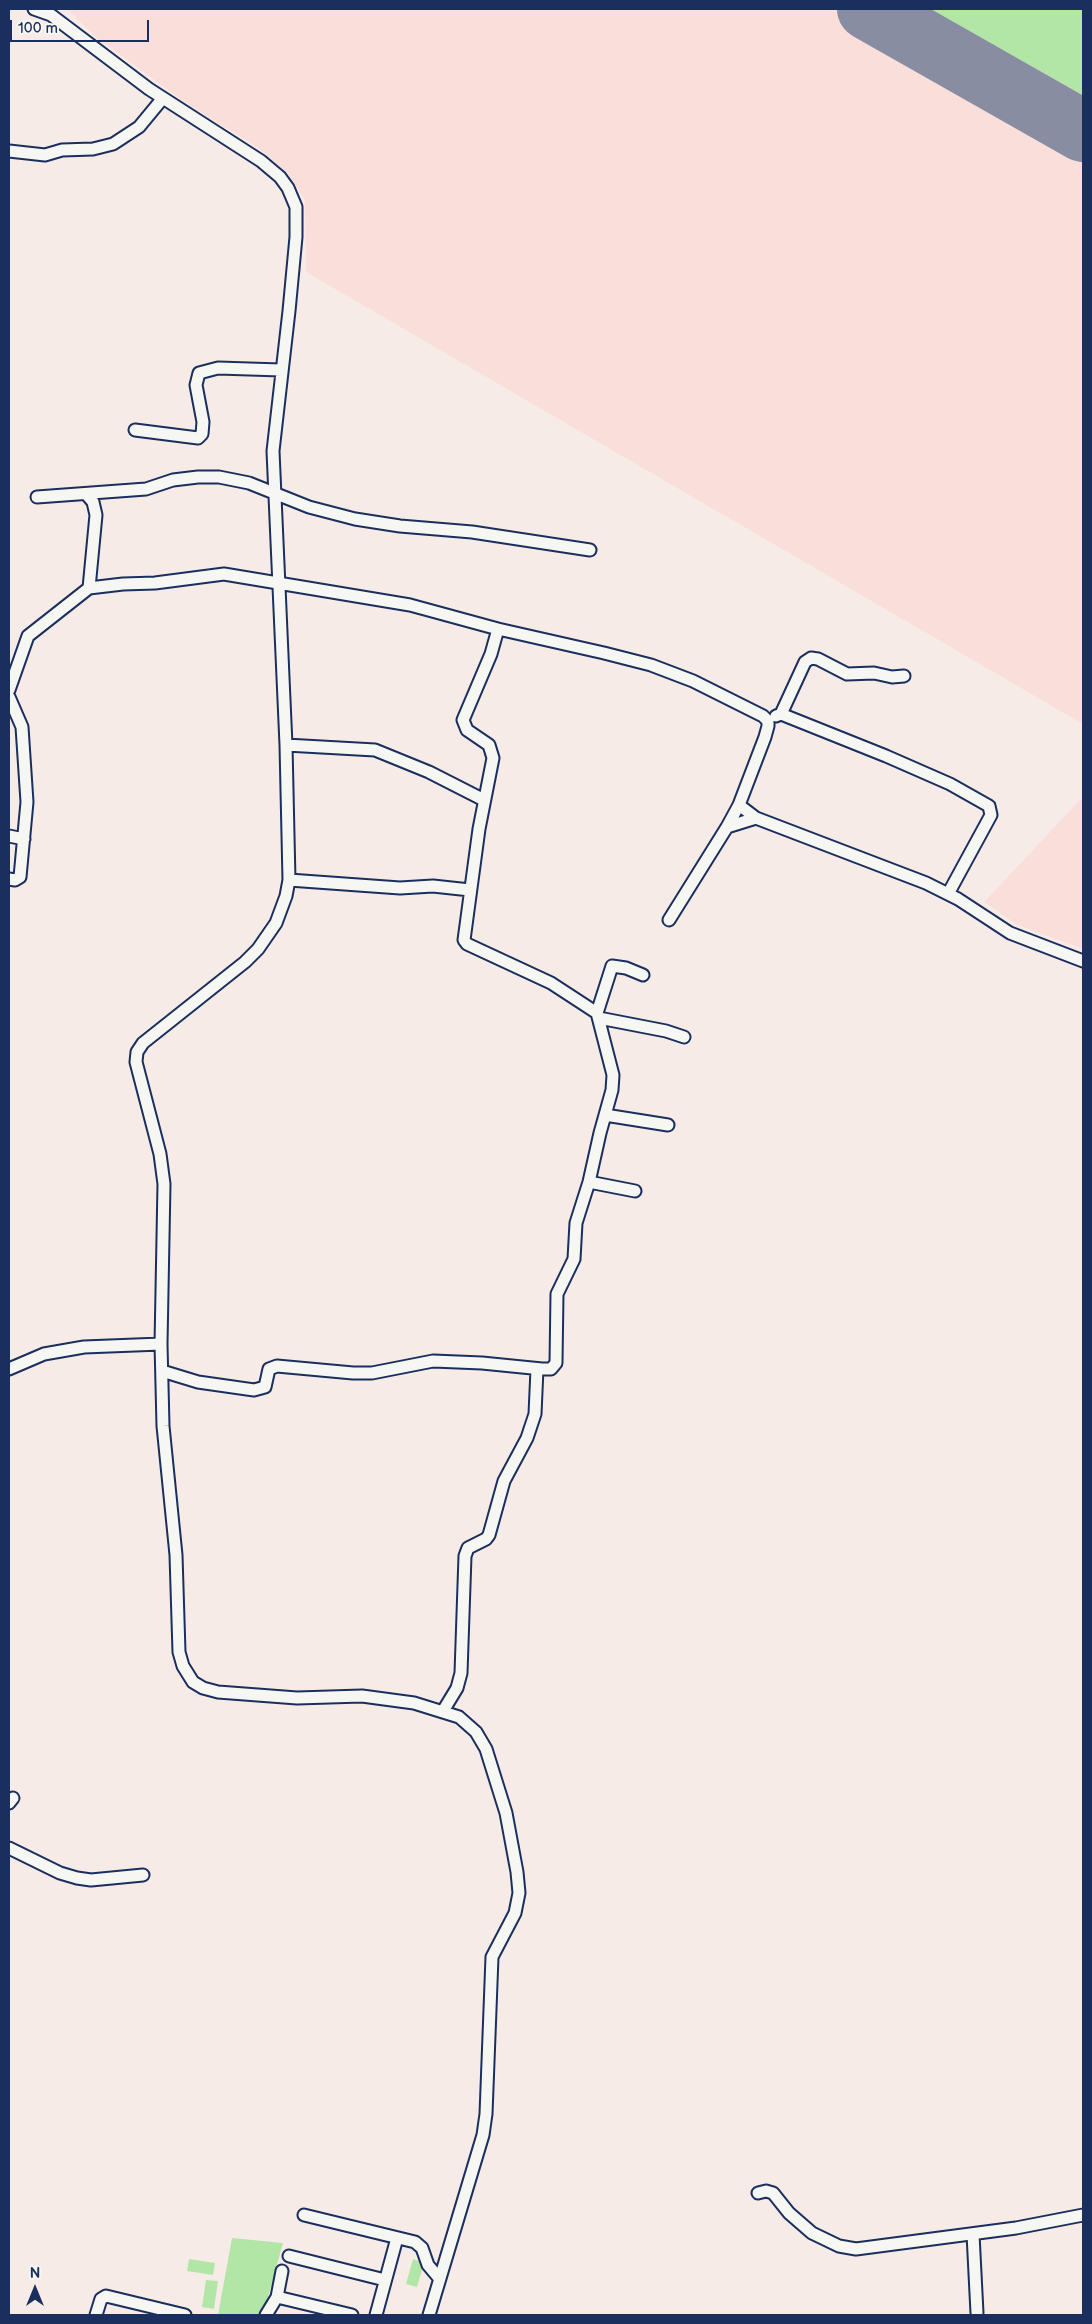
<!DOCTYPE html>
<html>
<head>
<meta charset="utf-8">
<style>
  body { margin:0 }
  #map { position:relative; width:1092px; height:2324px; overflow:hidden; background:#f7ebe7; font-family:"Balsamiq Sans",sans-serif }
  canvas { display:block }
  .frame { position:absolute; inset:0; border:10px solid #1b2f5e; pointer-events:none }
  .north { position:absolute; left:10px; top:2264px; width:50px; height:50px; -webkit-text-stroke:4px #f6f6f2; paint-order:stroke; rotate:0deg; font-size:14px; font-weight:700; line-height:20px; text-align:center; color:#1b2f5e }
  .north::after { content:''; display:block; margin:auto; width:18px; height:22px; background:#1b2f5e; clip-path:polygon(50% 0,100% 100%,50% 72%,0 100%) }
  .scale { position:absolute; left:10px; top:20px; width:139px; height:22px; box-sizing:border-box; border:2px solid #1b2f5e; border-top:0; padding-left:6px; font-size:15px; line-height:18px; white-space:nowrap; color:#1b2f5e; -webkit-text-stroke:4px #f6f6f2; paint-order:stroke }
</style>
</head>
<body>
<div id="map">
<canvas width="1092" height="2324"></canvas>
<div class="frame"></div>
<div class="north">N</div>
<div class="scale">100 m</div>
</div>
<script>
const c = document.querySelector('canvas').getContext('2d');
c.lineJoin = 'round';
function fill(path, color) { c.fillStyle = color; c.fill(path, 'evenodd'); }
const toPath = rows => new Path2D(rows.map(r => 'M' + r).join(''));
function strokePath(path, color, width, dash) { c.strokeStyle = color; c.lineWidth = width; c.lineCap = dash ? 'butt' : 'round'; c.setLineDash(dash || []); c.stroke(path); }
fill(toPath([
  [63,9,1083,9,1083,724,306,272,305,200,289,175,260,149,183,101,96,37,69,11],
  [1083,797,1083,949,1018,925,984,902]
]), '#f9deda');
fill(toPath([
  [930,9,1083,9,1083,95],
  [232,2238,283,2243,263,2315,218,2315],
  [189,2259,215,2263,213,2275,187,2271],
  [413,2259,424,2263,417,2287,406,2284],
  [206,2280,218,2281,214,2309,202,2307]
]), '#b2e6a7');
strokePath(toPath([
  [868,9,1083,131]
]), '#898da2', 62);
const minor = toPath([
  [34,9,51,15,149,89,261,161,280,177,288,188,296,207,296,237,289,311,273,451,286,745,289,880,286,896,276,923,258,949,245,962,143,1043,137,1052,136,1062,160,1154,164,1184,161,1344,163,1426,176,1555,179,1652,183,1666,193,1682,203,1688,218,1692,297,1698,362,1696,414,1703,459,1717,476,1732,486,1749,506,1813,517,1872,519,1893,515,1913,492,1957,486,2114,483,2135,429,2315],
  [9,151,45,155,62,150,93,149,113,144,139,127,163,98],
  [135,430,198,438,202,434,203,422,196,385,199,373,218,368,281,370],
  [87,495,93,502,96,515,89,588],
  [37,497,146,489,173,480,198,477,219,477,249,483,309,507,355,519,400,526,472,532,590,550],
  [9,690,28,636,89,588,123,584,155,583,224,574,410,605,498,629,604,653,651,665,693,681,763,716,768,721,768,726,765,737,739,805,756,818,926,883,958,899,1010,933,1083,961],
  [9,697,22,727,27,802,20,877,15,880,9,879],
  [781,714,886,756,950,784,989,806,991,815,948,894],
  [776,716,781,714,805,662,811,658,818,659,847,674,874,673,892,677,904,676],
  [286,745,375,750,429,772,484,800],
  [727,827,739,805],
  [9,836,24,839],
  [289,880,400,888,433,886,470,890],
  [669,920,727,827,756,818],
  [597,1013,612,966,626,968,643,975],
  [599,1018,666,1031,684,1037],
  [605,1115,668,1125],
  [589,1182,635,1191],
  [9,1369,44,1354,84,1347,161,1344],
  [162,1371,198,1382,254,1390,265,1387,269,1369,277,1366,353,1373,372,1373,433,1361,482,1363,542,1369,551,1369,556,1363,557,1294,574,1259,576,1223,589,1182,600,1133,612,1090,613,1075,597,1013,551,983,467,944,464,940,479,829,493,758,489,745,467,730,463,720,491,654,498,629],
  [443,1711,457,1688,461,1673,465,1556,468,1548,486,1539,489,1535,504,1481,527,1438,535,1414,537,1369],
  [9,1803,13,1798],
  [9,1848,60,1873,77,1878,91,1880,143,1875],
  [758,2193,766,2191,773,2193,789,2213,812,2233,839,2246,856,2249,1016,2228,1083,2215],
  [304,2215,415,2242,422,2248,428,2265,439,2278],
  [973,2234,977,2313],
  [289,2256,385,2280],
  [277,2297,352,2315],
  [96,2315,101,2299,106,2296,185,2315],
  [266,2315,277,2297,282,2271],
  [376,2315,397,2238]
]);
strokePath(minor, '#1b2f5e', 15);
strokePath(minor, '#f6f6f2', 11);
</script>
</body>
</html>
